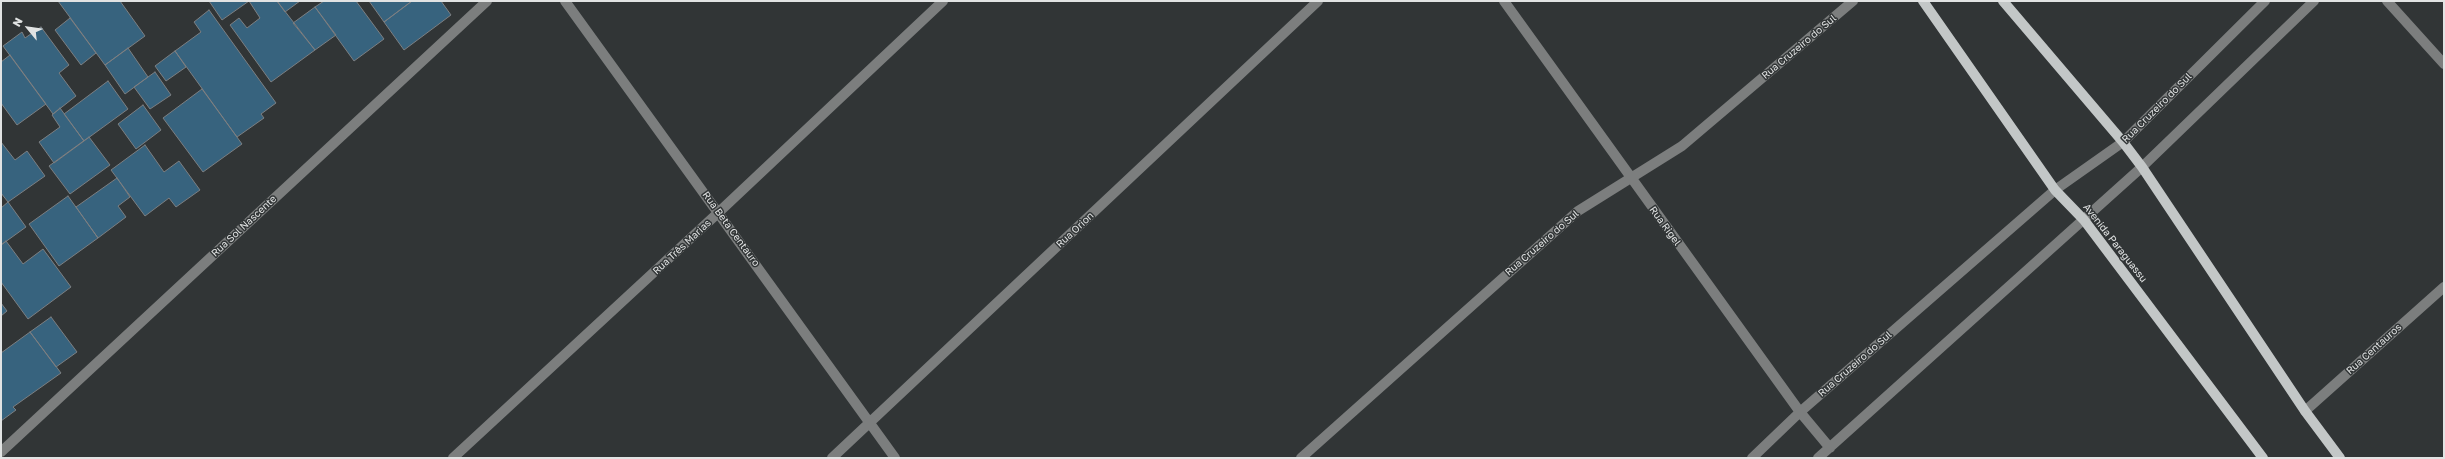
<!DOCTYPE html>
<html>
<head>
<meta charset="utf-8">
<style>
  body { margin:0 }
  #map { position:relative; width:2445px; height:459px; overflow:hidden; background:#313536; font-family:"Golos Text",sans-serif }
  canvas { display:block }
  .frame { position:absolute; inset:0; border:2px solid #e1e3e3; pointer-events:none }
  .north { position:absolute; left:8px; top:8px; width:40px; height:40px; -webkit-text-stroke:3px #313536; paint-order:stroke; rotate:299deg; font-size:11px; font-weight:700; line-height:16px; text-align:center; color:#e1e3e3 }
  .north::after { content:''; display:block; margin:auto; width:14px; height:18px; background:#e1e3e3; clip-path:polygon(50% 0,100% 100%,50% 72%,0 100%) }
</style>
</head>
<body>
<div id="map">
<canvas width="2445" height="459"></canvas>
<div class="frame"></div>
<div class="north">N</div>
</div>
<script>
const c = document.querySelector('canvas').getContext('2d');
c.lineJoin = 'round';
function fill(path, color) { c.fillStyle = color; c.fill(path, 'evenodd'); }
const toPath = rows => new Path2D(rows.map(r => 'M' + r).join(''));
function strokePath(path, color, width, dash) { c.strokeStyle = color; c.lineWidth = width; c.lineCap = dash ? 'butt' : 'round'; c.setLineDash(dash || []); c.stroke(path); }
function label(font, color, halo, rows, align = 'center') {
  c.font = font + ' "Golos Text",sans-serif'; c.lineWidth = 3; c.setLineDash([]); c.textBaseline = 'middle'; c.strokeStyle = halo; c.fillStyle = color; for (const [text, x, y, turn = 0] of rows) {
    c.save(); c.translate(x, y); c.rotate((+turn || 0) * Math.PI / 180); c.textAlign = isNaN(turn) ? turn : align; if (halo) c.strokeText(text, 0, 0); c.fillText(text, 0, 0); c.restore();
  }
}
const building = toPath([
  [58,1,120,1,145,36,105,65,58,1],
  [209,1,249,1,222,20,209,1],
  [277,1,315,50,271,82,230,25,239,18,247,28,260,18,249,1,277,1],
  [277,1,300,1,285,12,277,1],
  [324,1,356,1,384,39,354,61,315,7,324,1],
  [369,1,412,1,384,22,369,1],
  [412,1,441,1,451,15,404,50,384,22,412,1],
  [315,7,336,35,315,50,293,23,315,7],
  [209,10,276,103,261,114,264,118,237,137,175,51,201,32,194,22,209,10],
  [70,18,96,53,81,65,55,30,70,18],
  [41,27,69,65,59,73,76,96,53,114,3,46,22,32,25,38,41,27],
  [128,48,148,77,125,94,105,65,128,48],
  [175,51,186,67,166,81,155,66,175,51],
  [10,55,46,104,17,125,1,103,1,62,10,55],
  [155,72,171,95,150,109,134,87,155,72],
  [108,81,128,109,84,141,64,114,108,81],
  [202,89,242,144,203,172,163,118,202,89],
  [143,105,161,130,136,149,118,124,143,105],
  [60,108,84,141,54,163,39,142,60,127,52,115,60,108],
  [89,137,110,165,70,194,49,166,89,137],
  [1,142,15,160,27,151,45,176,8,202,1,193,1,142],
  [145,145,164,172,179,161,200,190,176,207,169,198,145,216,111,170,145,145],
  [117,178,130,197,118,206,126,217,98,238,76,207,117,178],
  [68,196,98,238,59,266,29,224,68,196],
  [8,202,26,227,1,245,1,208,8,202],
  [6,241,23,264,43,249,71,287,28,319,1,282,1,245,6,241],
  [1,303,7,311,1,316,1,303],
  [51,317,77,352,56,367,30,332,51,317],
  [30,332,61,373,13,407,16,410,1,421,1,353,30,332]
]);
fill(building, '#37637e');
strokePath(building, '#7c7f82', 1);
strokePath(toPath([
  [565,1,895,458],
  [1504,1,1800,412,1830,448],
  [2387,1,2444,64],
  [2305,411,2444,287],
  [1,452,487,1],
  [453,458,719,212,943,1],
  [832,458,1318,1],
  [1301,458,1578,211,1682,146,1853,1],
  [1752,458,1800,412,2055,190,2123,142,2265,1],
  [1818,458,2142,167,2314,1]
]), '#7c7e7e', 10);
strokePath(toPath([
  [1923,1,2055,190,2084,220,2263,458],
  [2003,1,2123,142,2142,167,2305,411,2340,458]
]), '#c3c7c7', 10);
label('10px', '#e1e3e3', '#313536', [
  ["Rua Cruzeiro do Sul",1799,47,-40],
  ["Rua Cruzeiro do Sul",2157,108,-45],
  ["Rua Sol Nascente",244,226,-43],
  ["Rua Rigel",1665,226,54],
  ["Rua Beta Centauro",731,229,54],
  ["Rua Orion",1075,230,-43],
  ["Rua Cruzeiro do Sul",1542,243,-41],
  ["Avenida Paraguassu",2115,243,52],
  ["Rua Três Marias",682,247,-43],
  ["Rua Centauros",2374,349,-42],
  ["Rua Cruzeiro do Sul",1855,364,-41]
]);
</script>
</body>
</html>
